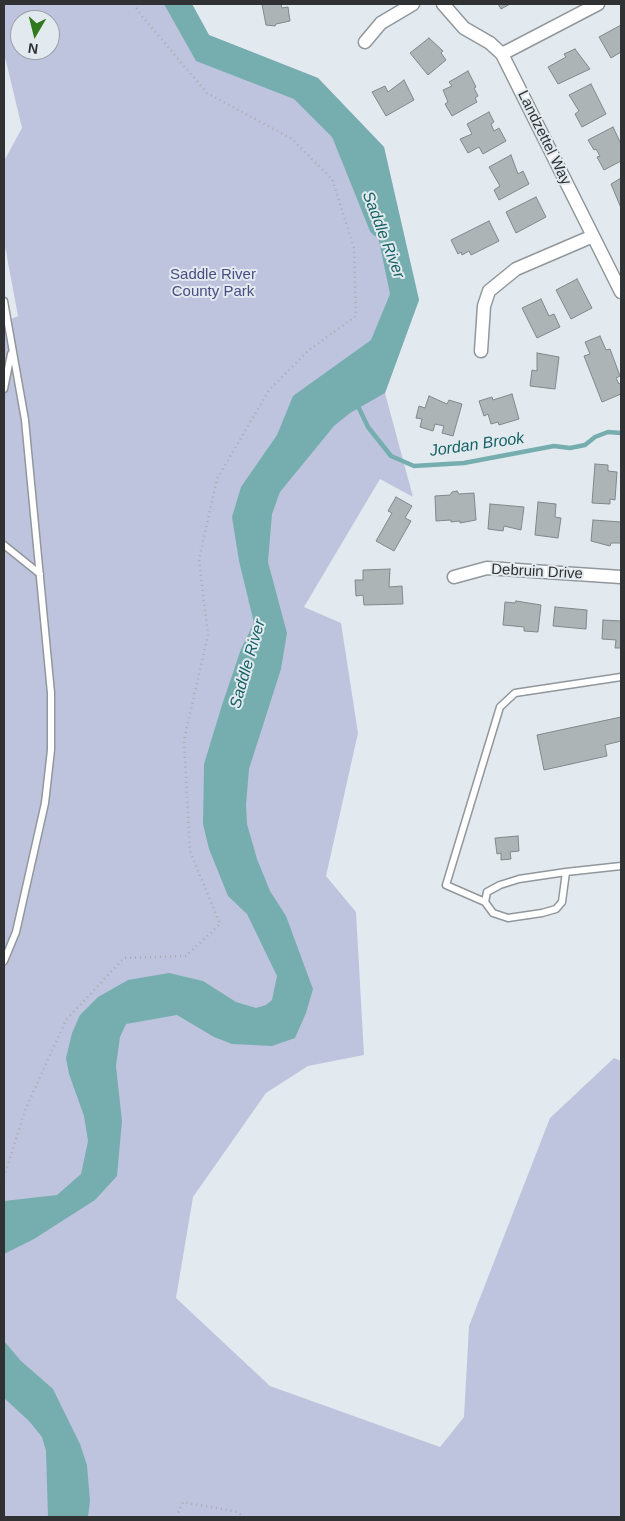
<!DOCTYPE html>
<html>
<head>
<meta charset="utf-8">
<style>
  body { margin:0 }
  #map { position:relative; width:625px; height:1521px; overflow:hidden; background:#e3eaef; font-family:Arial,sans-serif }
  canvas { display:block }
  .frame { position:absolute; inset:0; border:5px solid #2f3133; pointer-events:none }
  .north { position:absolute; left:10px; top:10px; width:50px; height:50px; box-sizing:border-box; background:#e3eaef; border:1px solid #9ba0a4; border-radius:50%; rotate:188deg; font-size:14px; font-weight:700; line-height:20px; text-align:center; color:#2f3133 }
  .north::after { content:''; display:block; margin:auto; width:18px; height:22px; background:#31791e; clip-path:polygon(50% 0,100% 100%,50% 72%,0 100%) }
</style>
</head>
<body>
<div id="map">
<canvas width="625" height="1521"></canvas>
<div class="frame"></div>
<div class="north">N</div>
</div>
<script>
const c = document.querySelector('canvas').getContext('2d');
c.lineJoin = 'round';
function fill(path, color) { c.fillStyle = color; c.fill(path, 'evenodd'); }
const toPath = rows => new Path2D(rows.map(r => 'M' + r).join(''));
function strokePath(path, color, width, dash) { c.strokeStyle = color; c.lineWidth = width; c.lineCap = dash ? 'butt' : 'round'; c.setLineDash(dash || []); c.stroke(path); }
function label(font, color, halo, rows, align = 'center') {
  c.font = font + ' Arial,sans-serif'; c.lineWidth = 4; c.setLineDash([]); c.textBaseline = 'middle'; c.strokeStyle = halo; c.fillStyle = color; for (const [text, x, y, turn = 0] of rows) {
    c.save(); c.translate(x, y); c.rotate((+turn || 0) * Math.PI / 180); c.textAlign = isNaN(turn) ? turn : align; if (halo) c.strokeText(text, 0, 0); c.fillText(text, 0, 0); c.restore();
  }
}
fill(toPath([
  [4,4,192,4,209,35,318,78,384,147,419,300,385,393,413,497,380,479,304,607,341,623,358,733,326,876,356,912,364,1055,308,1066,266,1093,193,1197,176,1298,270,1386,440,1447,464,1417,469,1326,550,1118,614,1058,621,1061,621,1517,4,1517,4,322,18,316,4,241,4,161,22,128,4,53],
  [20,20,50,20,50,50,20,50]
]), '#bfc4de');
fill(toPath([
  [164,4,192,4,209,35,318,78,384,147,419,300,385,393,350,413,334,426,280,492,272,514,268,562,287,633,281,669,249,769,246,805,247,824,257,859,270,891,286,916,313,989,306,1013,295,1038,272,1046,232,1044,214,1037,177,1015,126,1024,120,1037,116,1066,122,1121,117,1176,95,1200,34,1239,4,1254,4,1201,57,1195,81,1174,88,1141,84,1116,69,1074,66,1058,72,1033,80,1015,98,997,128,980,169,973,203,981,236,1002,256,1008,266,1005,272,1000,277,976,247,914,228,896,209,849,203,824,204,764,222,705,241,649,254,623,239,561,232,517,241,487,277,435,293,396,371,340,390,294,369,193,370,175,294,99,196,61],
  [4,1341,21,1361,53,1389,80,1444,87,1465,90,1501,88,1517,48,1517,46,1451,42,1437,29,1421,4,1398]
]), '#76aeb0');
strokePath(toPath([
  [357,404,368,427,391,456,414,466,464,463,554,446,570,448,585,445,595,437,608,432,621,433]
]), '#76aeb0', 4.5);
strokePath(toPath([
  [342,128,381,225]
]), '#76aeb0', 25);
const building = toPath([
  [262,4,281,4,282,8,288,7,290,21,276,24,275,26,266,25,262,4],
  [498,4,510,4,501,9,498,4],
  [621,25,621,52,611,58,599,37,621,25],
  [429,38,443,51,441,53,446,60,428,75,410,53,429,38],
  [575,49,590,69,558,84,548,67,566,57,564,54,575,49],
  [468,71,476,87,474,88,478,96,475,98,477,102,452,116,445,104,448,102,443,90,452,86,449,82,468,71],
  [404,80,414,100,386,116,372,92,385,86,388,92,404,80],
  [591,84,606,114,582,127,575,114,579,111,569,95,591,84],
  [489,112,494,122,491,124,494,131,499,128,506,141,483,154,479,147,468,153,460,139,472,134,467,124,489,112],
  [613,127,621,144,621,161,604,170,597,157,600,156,596,149,594,150,588,140,613,127],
  [511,155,518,174,523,171,529,184,499,200,494,190,500,186,489,167,511,155],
  [621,178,621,208,611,184,621,178],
  [536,197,546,217,516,233,506,212,536,197],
  [489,221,499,241,471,255,469,251,462,255,461,252,458,254,451,240,489,221],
  [577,279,592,308,571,319,556,290,577,279],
  [541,299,549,316,554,314,560,327,537,338,522,308,541,299],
  [600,336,606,350,610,349,620,376,616,378,619,384,621,383,621,394,602,402,584,356,590,354,585,342,600,336],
  [537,353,559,357,555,389,530,386,532,370,537,371,537,353],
  [512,394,519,419,499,425,498,422,491,424,488,414,484,416,479,401,492,397,493,400,512,394],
  [429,396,447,404,449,400,462,404,453,436,442,433,444,426,435,424,433,431,420,427,422,419,416,418,419,406,425,408,429,396],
  [595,464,608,465,608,471,617,472,615,500,610,499,610,504,592,503,595,464],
  [457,491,459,494,474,493,476,520,460,523,460,521,451,522,451,520,436,521,435,496,450,495,452,492,457,491],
  [396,497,412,506,405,518,411,521,394,551,376,541,392,513,388,511,396,497],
  [538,502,556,504,555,517,561,518,558,538,535,535,538,502],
  [490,504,524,507,521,530,504,526,503,531,488,529,490,504],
  [593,520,621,522,621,543,611,543,610,546,591,541,593,520],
  [390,569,389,587,402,586,403,604,364,605,363,595,356,596,355,580,363,580,363,570,390,569],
  [516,601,541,605,538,632,524,631,524,627,503,625,505,602,515,603,516,601],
  [555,607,587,610,586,629,553,626,555,607],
  [603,620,621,621,621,648,615,648,616,640,602,639,603,620],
  [621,717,621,741,605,745,607,756,544,770,537,735,621,717],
  [518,836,519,851,510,852,511,859,501,860,501,853,497,854,495,838,518,836]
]);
fill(building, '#acb4b6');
strokePath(building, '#80888b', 1);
const service = toPath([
  [4,301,25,420,51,693,51,750,45,803,16,932,4,961],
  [4,389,11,354],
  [4,545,40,574],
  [566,872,562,902,556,909,542,913,508,918,493,913,485,902,487,892,500,885,519,879,566,872,621,866],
  [485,902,446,885,500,707,515,693,621,677]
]);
const minor = toPath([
  [443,4,464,28,490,43,502,54,621,292],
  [365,42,381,23,413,4],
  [502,54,598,4],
  [481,351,484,306,489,291,516,269,593,236],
  [454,577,487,568,621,577]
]);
strokePath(service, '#91979b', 9);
strokePath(minor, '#91979b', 15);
strokePath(toPath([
  [4,1177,25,1110,66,1020,124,958,186,956,220,924,190,851,184,740,208,635,199,559,217,479,269,390,309,350,356,316,354,248,332,179,292,139,207,93,141,15,134,4],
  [176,1517,183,1502,238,1512,244,1517]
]), '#a7acb0', 2.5, [1, 4]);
strokePath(service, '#fff', 6);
strokePath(minor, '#fff', 12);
label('15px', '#2f3133', '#e3eaef', [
  ["Landzettel Way",544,138,64],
  ["Debruin Drive",537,572,3]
]);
label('15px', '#484d82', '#e3eaef', [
  ["Saddle River",213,275],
  ["County Park",213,292]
]);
label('italic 16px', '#156265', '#e3eaef', [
  ["Saddle River",383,235,69],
  ["Jordan Brook",477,445,-8],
  ["Saddle River",248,664,-74]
]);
</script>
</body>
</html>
